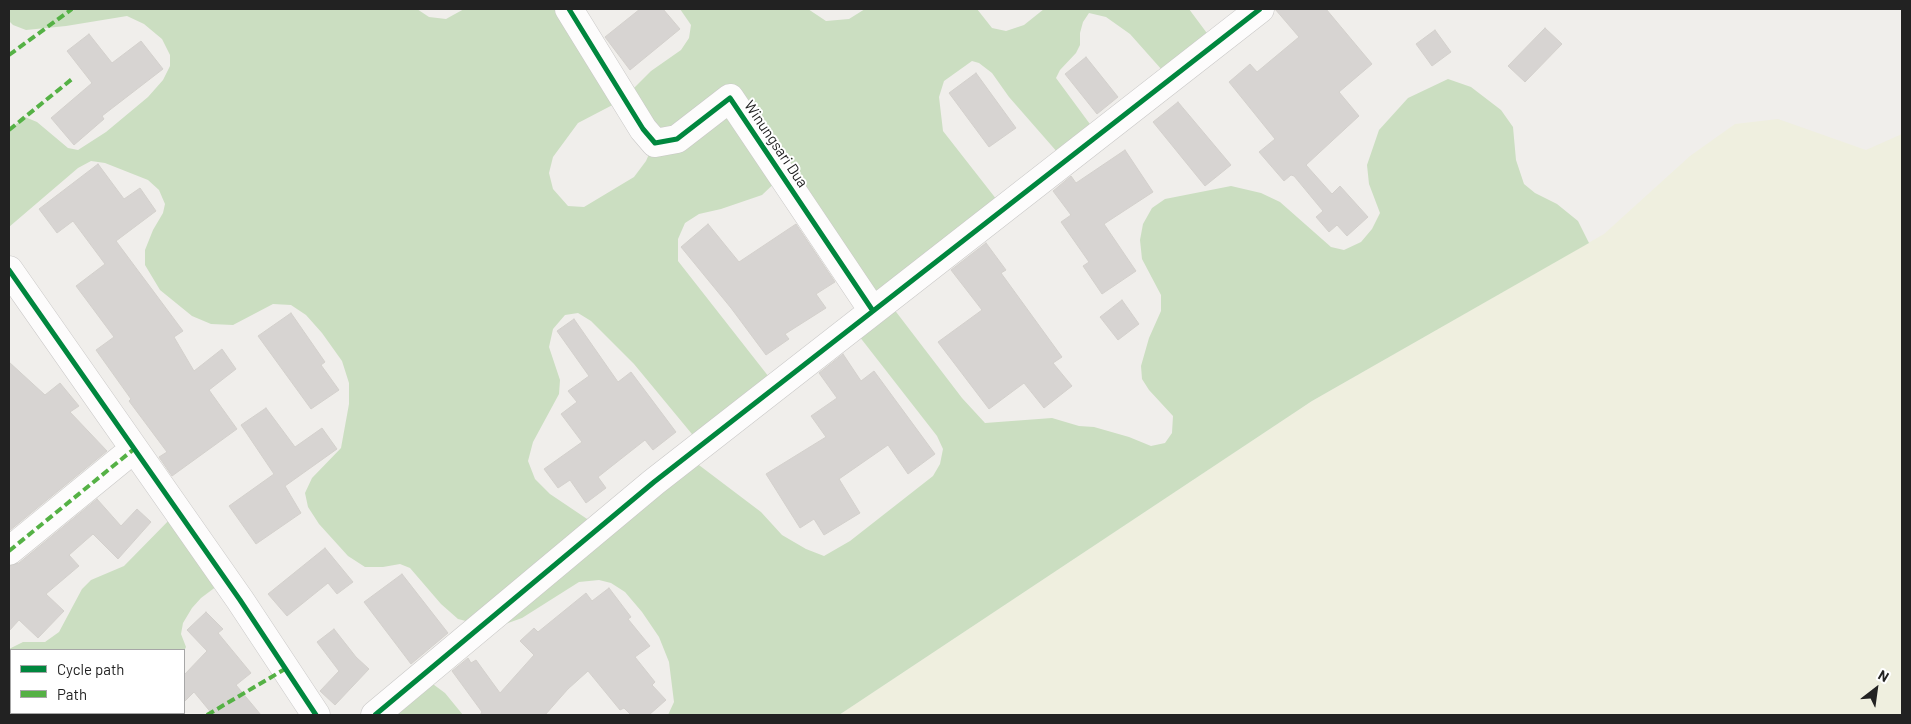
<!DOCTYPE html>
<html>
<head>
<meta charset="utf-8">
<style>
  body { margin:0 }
  #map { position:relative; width:1911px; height:724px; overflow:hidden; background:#f0eeeb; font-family:Barlow,sans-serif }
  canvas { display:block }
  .frame { position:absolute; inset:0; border:10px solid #222; pointer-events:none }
  .legend { position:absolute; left:10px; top:649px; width:175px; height:65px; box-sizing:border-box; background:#fff; border:1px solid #a7a7a7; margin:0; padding:6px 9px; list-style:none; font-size:15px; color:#222 }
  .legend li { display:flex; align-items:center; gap:10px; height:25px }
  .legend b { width:25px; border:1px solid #a7a7a7 }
  .north { position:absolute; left:1851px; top:664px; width:50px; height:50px; -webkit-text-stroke:4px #fff; paint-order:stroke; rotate:30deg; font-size:14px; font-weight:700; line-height:20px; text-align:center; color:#222 }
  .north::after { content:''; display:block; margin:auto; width:18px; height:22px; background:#222; clip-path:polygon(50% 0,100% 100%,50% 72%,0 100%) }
</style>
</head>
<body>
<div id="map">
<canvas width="1911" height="724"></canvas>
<div class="frame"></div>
<ul class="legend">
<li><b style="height:6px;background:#00873e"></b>Cycle path</li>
<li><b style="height:6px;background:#55b145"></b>Path</li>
</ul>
<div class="north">N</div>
</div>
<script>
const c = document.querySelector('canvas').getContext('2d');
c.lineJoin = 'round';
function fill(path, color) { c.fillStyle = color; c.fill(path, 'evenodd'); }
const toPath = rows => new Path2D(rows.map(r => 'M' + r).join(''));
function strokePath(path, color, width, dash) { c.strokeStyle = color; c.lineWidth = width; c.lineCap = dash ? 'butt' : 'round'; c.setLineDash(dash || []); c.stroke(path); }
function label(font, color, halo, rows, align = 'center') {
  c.font = font + ' Barlow,sans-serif'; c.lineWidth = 4; c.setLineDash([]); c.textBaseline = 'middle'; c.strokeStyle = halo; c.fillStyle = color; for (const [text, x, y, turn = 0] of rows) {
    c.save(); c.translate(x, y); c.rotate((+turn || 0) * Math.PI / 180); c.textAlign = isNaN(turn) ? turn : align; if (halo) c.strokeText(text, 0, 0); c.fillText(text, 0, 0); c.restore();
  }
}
fill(toPath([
  [1778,119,1866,150,1902,134,1902,715,839,715,1312,401,1604,234,1690,156,1735,124]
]), '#efefdf');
fill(toPath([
  [9,9,417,9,429,17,446,19,464,9,569,9,624,98,651,71,681,50,689,38,691,25,680,9,808,9,826,21,849,19,865,9,977,9,992,28,1006,31,1024,25,1044,9,1189,9,1215,44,1170,79,1130,34,1106,17,1089,13,1083,22,1080,33,1080,45,1076,53,1060,70,1056,78,1098,135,1065,161,1009,97,992,73,979,63,972,61,944,81,939,97,943,131,1004,209,887,300,962,398,985,423,1052,418,1079,426,1094,427,1129,437,1151,446,1165,443,1172,433,1173,416,1149,390,1142,379,1141,366,1149,338,1161,311,1161,295,1142,259,1140,240,1143,224,1152,208,1165,199,1231,186,1261,193,1280,202,1331,247,1344,250,1361,242,1372,229,1380,213,1369,184,1367,165,1379,130,1408,98,1448,79,1471,87,1501,110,1513,127,1516,160,1524,184,1535,193,1557,204,1578,221,1589,243,1312,401,839,715,668,715,674,702,669,662,659,637,642,612,625,592,611,583,599,580,579,582,522,618,497,627,482,625,458,619,441,604,410,568,400,564,383,567,365,567,348,556,319,524,308,507,305,493,312,478,341,448,349,404,349,383,342,361,322,333,306,315,291,305,273,304,233,325,211,324,192,316,160,290,145,265,145,250,153,230,163,213,165,204,159,190,148,180,105,163,91,161,78,168,9,227,9,130,25,117,37,122,68,148,78,150,106,132,148,97,163,80,170,66,170,55,162,39,144,24,127,16,66,26,26,30,13,25,9,21],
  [624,99,654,143,646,161,634,177,584,207,568,206,553,189,549,173,553,157,578,123],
  [782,176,873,311,852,327,937,436,943,449,940,464,933,476,850,541,824,556,806,549,782,535,761,512,687,456,599,527,550,494,535,479,528,461,533,442,559,394,560,380,549,347,553,329,565,315,578,313,591,321,634,364,701,445,776,386,678,261,678,239,685,223,699,214,721,209,762,195],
  [177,512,225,580,201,598,192,608,183,623,181,634,186,647,184,651,11,650,11,713,22,713,20,715,9,715,9,649,23,642,45,642,59,632,82,589,91,580,124,566],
  [422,676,445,693,463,715,375,715]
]), '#cbdec1');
const building = toPath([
  [640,9,663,9,680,29,630,70,605,37,640,9],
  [1275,9,1326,9,1372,64,1339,92,1359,116,1306,165,1332,194,1340,186,1368,217,1347,236,1337,225,1329,232,1316,217,1323,211,1294,176,1291,175,1284,181,1259,152,1275,139,1229,82,1250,64,1257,72,1299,37,1275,9],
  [1545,28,1562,44,1525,82,1508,66,1545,28],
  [1435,30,1451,52,1432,66,1416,44,1435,30],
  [89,34,112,63,141,41,163,69,102,116,104,119,74,145,51,118,92,83,67,51,89,34],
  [1086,57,1118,97,1097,114,1065,74,1086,57],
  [976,73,1016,128,989,147,949,93,976,73],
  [1178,102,1231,165,1205,186,1153,122,1178,102],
  [1125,150,1153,192,1104,224,1136,271,1102,294,1083,266,1089,262,1061,222,1071,215,1053,191,1071,176,1076,183,1125,150],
  [98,164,124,199,140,188,156,211,116,241,183,331,174,337,194,371,222,349,236,369,209,390,237,429,172,476,159,457,167,452,129,401,131,399,96,350,114,337,76,286,105,264,73,221,57,233,39,209,98,164],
  [708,224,739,262,796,224,835,282,816,294,826,308,785,334,789,339,766,355,731,308,681,247,708,224],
  [986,243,1006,270,1001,273,1062,357,1053,363,1072,386,1044,408,1024,383,989,409,938,342,982,310,951,270,986,243],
  [1122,300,1139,324,1118,340,1100,317,1122,300],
  [291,313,325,362,321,365,339,390,311,409,258,336,291,313],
  [574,319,618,382,631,372,676,432,653,450,645,440,598,477,606,488,586,503,570,480,558,488,544,469,582,442,561,414,577,402,568,391,589,376,557,331,574,319],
  [843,354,861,381,874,371,935,454,908,474,888,445,839,479,860,513,824,535,814,519,800,528,766,474,826,437,811,416,837,398,819,373,843,354],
  [9,362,45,395,60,383,79,406,70,412,107,451,9,531,9,362],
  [266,408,295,447,322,428,337,449,285,486,301,513,256,544,229,506,274,474,241,425,266,408],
  [97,499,121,526,137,509,151,522,118,559,93,534,69,555,79,566,46,594,64,611,38,638,19,620,9,631,9,566,19,563,97,499],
  [325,548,353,582,337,594,328,583,287,616,268,594,325,548],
  [402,574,448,633,411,664,364,602,402,574],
  [609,588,631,617,628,619,650,646,635,657,655,682,652,685,666,700,649,715,631,715,624,708,620,710,588,671,568,689,545,715,480,715,482,712,452,671,468,658,471,663,476,660,500,693,534,655,520,641,534,628,538,632,586,593,592,601,609,588],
  [206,612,223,629,218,633,251,673,236,685,261,715,213,715,194,692,184,702,184,675,207,651,187,630,206,612],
  [334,629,356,657,369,669,335,705,320,691,339,671,317,642,334,629]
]);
fill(building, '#d7d4d2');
strokePath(building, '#d3d0cc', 1);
const minor = toPath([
  [569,9,643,129,655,143,677,139,730,98,873,311],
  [9,270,240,600,316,715],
  [9,551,134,449],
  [375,715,654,482,1260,9]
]);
strokePath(minor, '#c9c8c7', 29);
strokePath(minor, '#fdfcfc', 28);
strokePath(toPath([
  [9,55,72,9],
  [9,130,72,79],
  [9,551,134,449],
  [207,715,285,669]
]), '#55b145', 4, [8, 4]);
strokePath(toPath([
  [569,9,643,129,655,143,677,139,730,98,873,311],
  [9,270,240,600,316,715],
  [375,715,654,482,1260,9]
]), '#00873e', 5);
label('15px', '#222', '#fff', [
  ["Winungsari Dua",776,144,56]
]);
</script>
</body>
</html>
